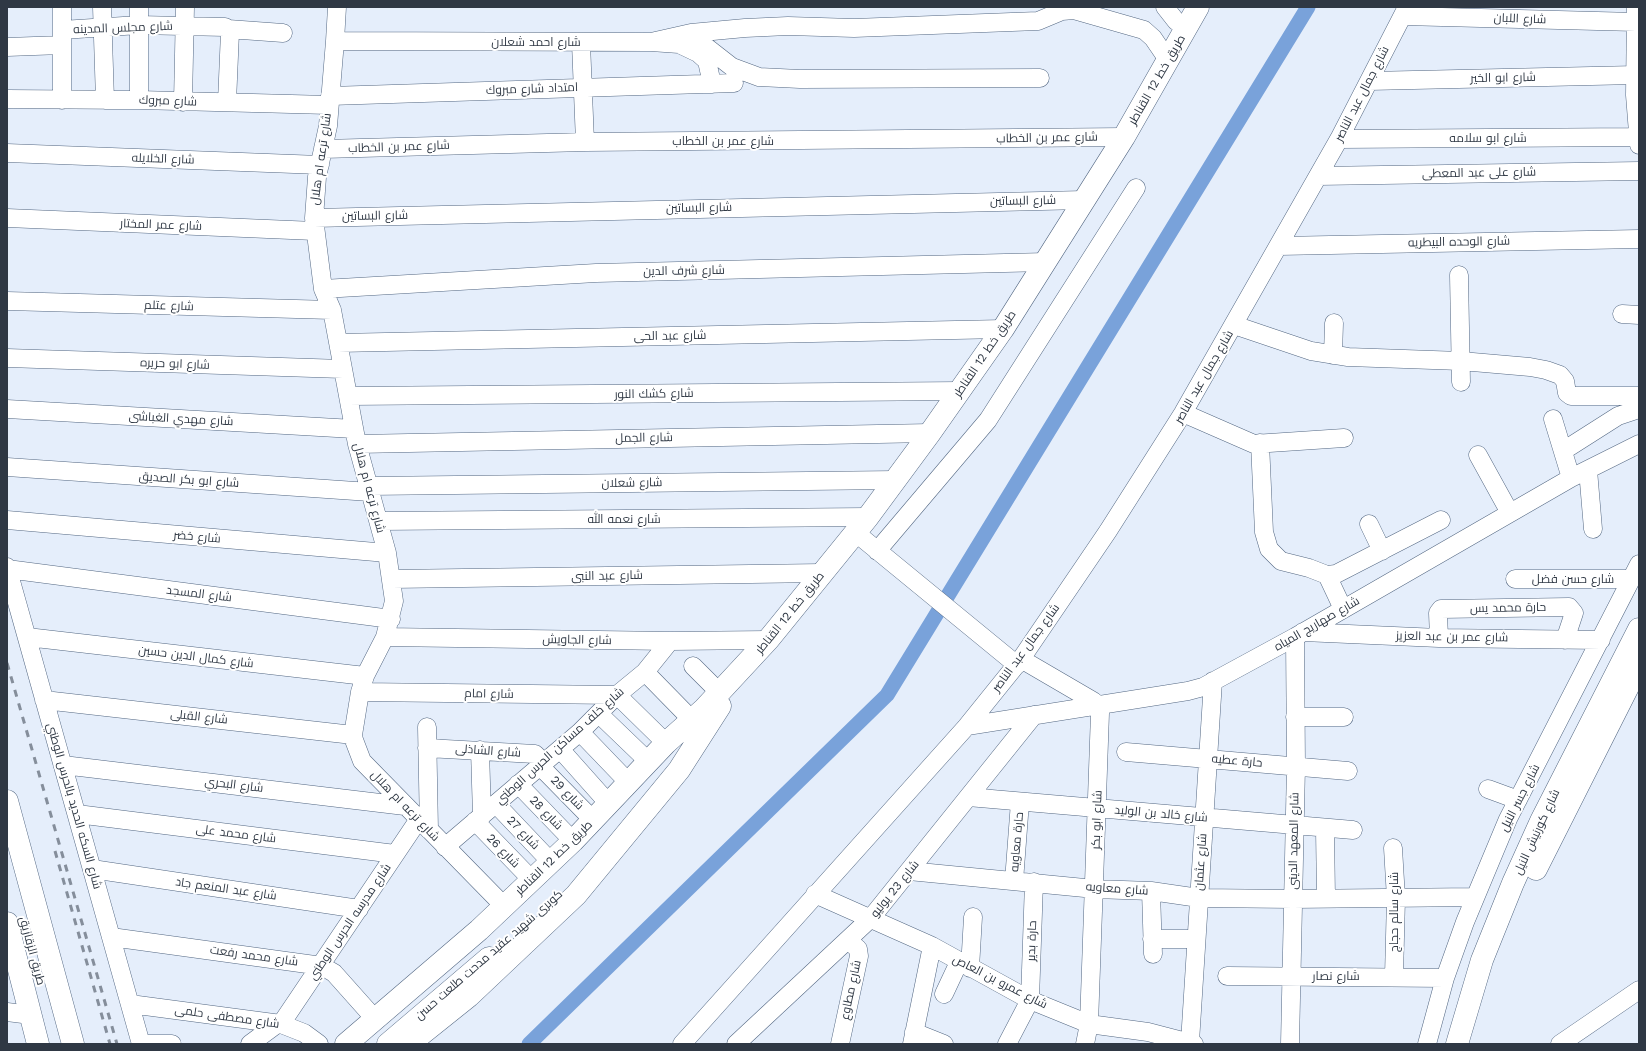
<!DOCTYPE html>
<html>
<head>
<meta charset="utf-8">
<style>
  body { margin:0 }
  #map { position:relative; width:1646px; height:1051px; overflow:hidden; background:#e5eefb; font-family:"Work Sans",sans-serif }
  canvas { display:block }
  .frame { position:absolute; inset:0; border:8px solid #2f3844; pointer-events:none }
</style>
</head>
<body>
<div id="map">
<canvas width="1646" height="1051"></canvas>
<div class="frame"></div>
</div>
<script>
const c = document.querySelector('canvas').getContext('2d');
c.lineJoin = 'round';
const toPath = rows => new Path2D(rows.map(r => 'M' + r).join(''));
function strokePath(path, color, width, dash) { c.strokeStyle = color; c.lineWidth = width; c.lineCap = dash ? 'butt' : 'round'; c.setLineDash(dash || []); c.stroke(path); }
function label(font, color, halo, rows, align = 'center') {
  c.font = font + ' "Work Sans",Cairo,sans-serif'; c.lineWidth = 4; c.setLineDash([]); c.textBaseline = 'middle'; c.strokeStyle = halo; c.fillStyle = color; for (const [text, x, y, turn = 0] of rows) {
    c.save(); c.translate(x, y); c.rotate((+turn || 0) * Math.PI / 180); c.textAlign = isNaN(turn) ? turn : align; if (halo) c.strokeText(text, 0, 0); c.fillText(text, 0, 0); c.restore();
  }
}
strokePath(toPath([
  [529,1044,887,695,1308,7]
]), '#79a2da', 15);
const minor = toPath([
  [102,7,105,100],
  [337,7,335,41,328,126,317,177,314,218,323,289,332,310,357,444,387,553,394,601,385,637,365,676,360,692,353,735,354,740,362,761,504,906],
  [1165,7,1176,21,1187,27],
  [1636,7,1635,95,1639,145],
  [1403,16,1636,22],
  [228,29,283,33],
  [62,30,139,25,225,27,228,29,230,32,227,102],
  [335,41,651,42,679,44,698,53,707,61,712,84],
  [651,42,691,33,745,28,788,26,854,28,1038,21,1062,11,1074,10,1144,30,1153,38,1168,60],
  [700,42,732,67,759,77,800,79,1040,78],
  [581,43,585,142],
  [7,47,62,45],
  [1369,81,1636,75],
  [330,96,734,83],
  [7,99,139,100,329,105],
  [62,100,62,7],
  [139,100,139,7],
  [183,102,185,7],
  [1339,139,1639,137],
  [323,149,585,142,1124,137],
  [7,153,320,165],
  [1318,176,1639,171],
  [7,218,315,231],
  [314,218,1084,200],
  [1279,246,1639,239],
  [1459,275,1461,382],
  [323,289,596,273,1046,262],
  [7,301,332,310],
  [1622,314,1639,315],
  [1234,325,1311,351,1348,357,1461,361,1530,367,1546,370,1560,375,1565,381,1567,393,1571,396,1639,396],
  [338,343,1003,329],
  [1333,355,1334,323],
  [7,358,343,369],
  [348,396,961,391],
  [7,409,354,429],
  [1183,413,1254,444,1344,438],
  [1553,419,1571,478],
  [1260,443,1264,532,1269,549,1281,561,1309,568,1327,575,1336,574,1441,520],
  [357,444,930,433],
  [1563,451,1618,416,1639,409],
  [1478,455,1510,513],
  [7,467,370,492],
  [1588,470,1593,529],
  [368,486,896,480],
  [7,520,387,553],
  [379,521,868,517],
  [1369,524,1382,551],
  [856,533,1017,665],
  [877,551,988,420,1136,188],
  [7,567,141,1044],
  [7,569,391,619],
  [1327,575,1343,609],
  [392,579,822,573],
  [1515,579,1631,579],
  [1303,632,1439,638,1601,640],
  [27,637,365,676],
  [385,637,670,641,768,640],
  [1439,638,1438,613,1441,609,1569,607,1574,613,1565,640],
  [1021,659,1093,701,1099,706,1100,713,1089,1024,1085,1044],
  [693,666,720,693],
  [645,672,692,720],
  [360,692,617,695,666,743],
  [44,700,353,735],
  [599,714,649,762],
  [1295,717,1344,717],
  [967,726,1188,691,1203,687,1295,637,1571,478,1639,444],
  [427,727,429,830],
  [580,732,629,783],
  [427,748,535,754,544,763],
  [560,749,609,804],
  [480,750,482,816],
  [1126,752,1348,771],
  [63,765,405,806],
  [540,766,594,821],
  [518,784,573,841],
  [1488,789,1518,800],
  [968,797,1353,830],
  [496,804,551,862],
  [77,814,395,854],
  [475,821,532,880],
  [1325,829,1326,898],
  [445,847,580,732,617,695,645,672,670,641],
  [1393,848,1396,898,1394,976],
  [92,869,359,909],
  [909,871,1095,889,1151,891,1199,898,1293,899,1475,897],
  [1014,881,1020,802],
  [1151,891,1153,954],
  [815,894,932,946,1030,1000,1089,1024,1148,1032,1194,1044],
  [111,937,322,966,334,973,375,1019],
  [1152,939,1196,939],
  [970,968,973,917],
  [1227,976,1445,978],
  [944,994,959,962],
  [130,1004,281,1024,304,1033,319,1044],
  [7,1012,31,1015],
  [281,1024,419,819],
  [914,1032,944,1044],
  [1190,1042,1213,681],
  [141,1044,172,1044],
  [250,1044,277,1024],
  [682,1044,967,726,1021,659,1108,531,1183,413,1339,139,1407,7],
  [736,1044,871,918,1034,715],
  [840,1044,859,956,858,949,848,940],
  [912,1044,932,946],
  [1007,1044,1030,1000,1034,882],
  [1290,1044,1296,766,1295,637],
  [1427,1044,1445,978,1465,922,1508,819,1639,564],
  [1560,1044,1639,990]
]);
const major = toPath([
  [7,801,73,1044],
  [1536,869,1639,665],
  [7,923,38,1044],
  [346,1044,479,930,573,841,666,743,704,709,768,640,868,517,930,433,1003,329,1124,137,1198,7],
  [388,1044,489,958],
  [409,1044,469,996,576,895,679,770,720,706],
  [1457,1044,1482,960,1513,883,1541,821,1639,629]
]);
strokePath(minor, '#536782', 19);
strokePath(major, '#536782', 23);
strokePath(minor, '#fff', 18);
strokePath(major, '#fff', 22);
strokePath(toPath([
  [7,663,117,1044],
  [55,851,110,1044]
]), '#858e9b', 3, [7, 7]);
label('12px', '#2f3844', '#fff', [
  ["شارع اللبان",1520,19,2],
  ["شارع مجلس المدينه",123,28,-2],
  ["شارع احمد شعلان",536,42],
  ["شارع ابو الخير",1503,78,-1],
  ["طريق خط 12 القناطر",1157,80,-60],
  ["امتداد شارع مبروك",532,89,-2],
  ["شارع جمال عبد الناصر",1362,94,-63],
  ["شارع مبروك",168,101,2],
  ["شارع عمر بن الخطاب",1047,138,-1],
  ["شارع ابو سلامه",1488,138],
  ["شارع عمر بن الخطاب",723,141],
  ["شارع عمر بن الخطاب",399,147,-2],
  ["شارع الخلايله",163,159,2],
  ["شارع ترعه ام هلال",321,159,-82],
  ["شارع على عبد المعطى",1479,173,-1],
  ["شارع البساتين",1023,201,-1],
  ["شارع البساتين",699,208,-1],
  ["شارع البساتين",375,216,-1],
  ["شارع عمر المختار",161,225,2],
  ["شارع الوحده البيطريه",1459,242,-1],
  ["شارع شرف الدين",684,271,-1],
  ["شارع عتلم",169,306,2],
  ["شارع عبد الحى",670,336,-1],
  ["طريق خط 12 القناطر",985,354,-56],
  ["شارع ابو حريره",175,364,2],
  ["شارع جمال عبد الناصر",1204,377,-60],
  ["شارع كشك النور",654,394,-1],
  ["شارع مهدي الغباشى",181,419,3],
  ["شارع الجمل",644,438,-1],
  ["شارع ابو بكر الصديق",189,480,4],
  ["شارع شعلان",632,483,-1],
  ["شارع ترعه ام هلال",369,488,75],
  ["شارع نعمه الله",624,519],
  ["شارع خضر",197,537,5],
  ["شارع عبد النبى",607,576,-1],
  ["شارع حسن فضل",1573,579],
  ["شارع المسجد",199,594,7],
  ["حارة محمد يس",1508,608,-1],
  ["طريق خط 12 القناطر",790,613,-51],
  ["شارع صهاريج المياه",1317,624,-30],
  ["شارع عمر بن عبد العزيز",1452,637,1],
  ["شارع الجاويش",577,640,1],
  ["شارع جمال عبد الناصر",1026,648,-54],
  ["شارع كمال الدين حسين",196,657,7],
  ["شارع امام",489,694,1],
  ["شارع القبلى",199,717,6],
  ["شارع خلف مساكن الحرس الوطني",560,746,-42],
  ["شارع الشاذلى",488,751,4],
  ["حارة عطيه",1237,761,5],
  ["شارع البحري",234,785,7],
  ["شارع 29",567,793,46],
  ["شارع جسر النيل",1520,798,-63],
  ["شارع السكه الحديد بالحرس الوطني",74,806,74],
  ["شارع ترعه ام هلال",405,806,46],
  ["شارع 28",546,813,46],
  ["شارع خالد بن الوليد",1161,814,5],
  ["شارع ابو بكر",1097,820,-88],
  ["شارع كورنيش النيل",1537,832,-65],
  ["شارع 27",523,833,46],
  ["شارع محمد على",236,834,7],
  ["شارع المعهد الدينى",1294,841,-89],
  ["حارة معاويه",1017,842,-85],
  ["شارع 26",503,851,46],
  ["طريق خط 12 القناطر",554,858,-44],
  ["شارع عثمان",1201,862,-86],
  ["شارع عبد المنعم جاد",226,889,8],
  ["شارع 23 يوليو",895,889,-51],
  ["شارع معاويه",1117,889,4],
  ["شارع سالم حجاج",1394,912,-90],
  ["شارع مدرسه الحرس الوطني",350,922,-56],
  ["حارة بدير",1032,941,-88],
  ["طريق الزقازيق",32,951,75],
  ["كوبرى شهيد عقيد مدحت طلعت حسن",489,955,-41],
  ["شارع محمد رفعت",254,956,8],
  ["شارع نصار",1336,976],
  ["شارع عمرو بن العاص",1000,982,27],
  ["شارع مطاوع",851,990,-78],
  ["شارع مصطفى حلمى",227,1017,8]
]);
</script>
</body>
</html>
